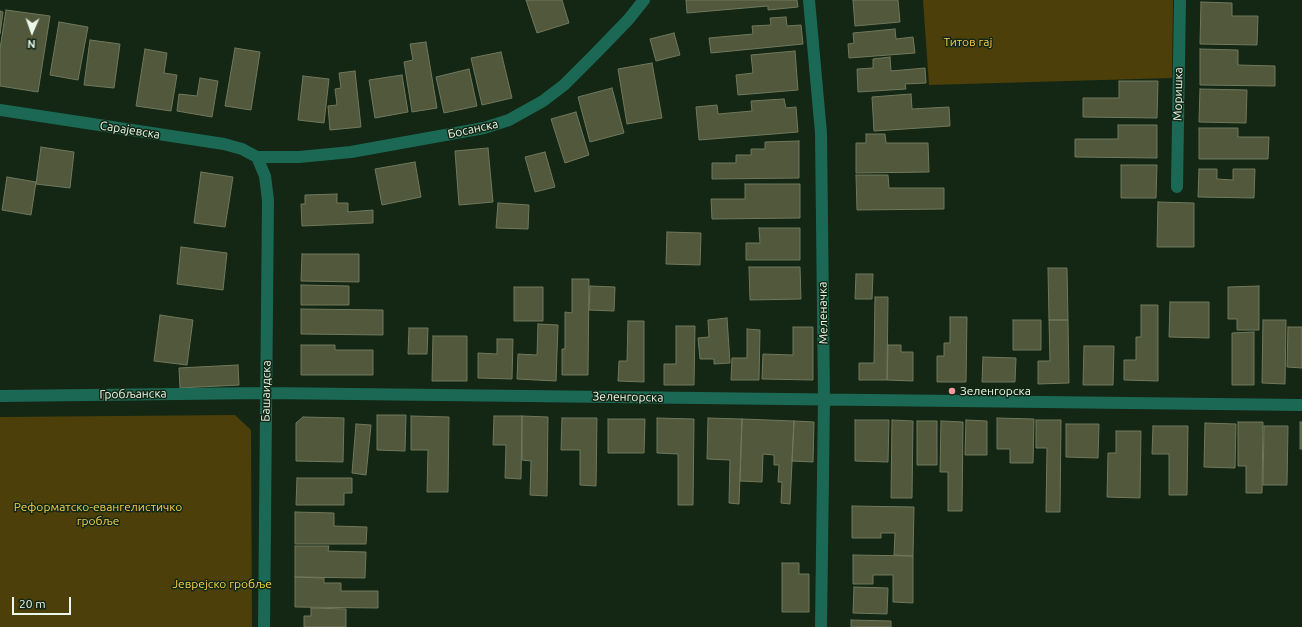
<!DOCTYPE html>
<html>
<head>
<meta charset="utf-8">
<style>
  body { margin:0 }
  #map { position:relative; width:1302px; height:627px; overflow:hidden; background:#132714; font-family:Ubuntu,sans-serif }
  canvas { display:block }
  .north { position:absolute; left:12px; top:12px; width:40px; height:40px; -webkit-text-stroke:3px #132714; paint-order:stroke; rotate:182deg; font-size:11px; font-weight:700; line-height:16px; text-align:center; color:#eaf7ea }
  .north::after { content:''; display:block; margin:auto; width:14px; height:18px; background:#eaf7ea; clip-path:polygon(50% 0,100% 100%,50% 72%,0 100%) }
  .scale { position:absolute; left:12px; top:597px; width:59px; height:18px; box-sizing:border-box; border:2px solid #eaf7ea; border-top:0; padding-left:5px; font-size:12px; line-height:14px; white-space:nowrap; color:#eaf7ea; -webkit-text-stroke:3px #132714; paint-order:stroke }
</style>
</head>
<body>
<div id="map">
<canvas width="1302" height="627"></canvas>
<div class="north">N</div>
<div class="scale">20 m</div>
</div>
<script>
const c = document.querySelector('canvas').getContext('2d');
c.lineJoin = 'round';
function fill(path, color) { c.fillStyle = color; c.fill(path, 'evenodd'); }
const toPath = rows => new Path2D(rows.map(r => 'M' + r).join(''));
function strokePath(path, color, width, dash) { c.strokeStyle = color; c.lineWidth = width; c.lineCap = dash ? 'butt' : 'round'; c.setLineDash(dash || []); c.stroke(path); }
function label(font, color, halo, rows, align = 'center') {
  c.font = font + ' Ubuntu,sans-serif'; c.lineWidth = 3; c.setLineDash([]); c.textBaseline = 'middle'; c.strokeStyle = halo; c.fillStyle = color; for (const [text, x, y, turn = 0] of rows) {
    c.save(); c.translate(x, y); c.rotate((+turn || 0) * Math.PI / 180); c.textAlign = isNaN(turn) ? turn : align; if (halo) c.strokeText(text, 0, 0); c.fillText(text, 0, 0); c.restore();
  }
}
fill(toPath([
  [923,0,1173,0,1172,78,929,85],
  [235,415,251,430,252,627,0,627,0,417]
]), '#4d3f0a');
const building = toPath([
  [526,0,562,0,569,23,537,33,526,0],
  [686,0,797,0,798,7,768,10,768,6,687,13,686,0],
  [853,0,898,0,900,22,855,26,853,0],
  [1201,2,1232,3,1232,16,1258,16,1257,45,1200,44,1201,2],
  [6,10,50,16,38,92,0,86,0,49,6,10],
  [0,11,3,12,0,34,0,11],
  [786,17,787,26,801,25,803,44,711,53,709,38,753,34,752,26,771,25,770,18,786,17],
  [59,22,88,27,78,80,50,75,59,22],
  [895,29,896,39,913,37,915,53,849,58,848,44,854,43,853,33,895,29],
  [674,33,680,55,656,61,650,39,674,33],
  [90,40,120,44,114,88,84,85,90,40],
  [426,42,437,108,412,112,404,62,413,60,410,44,426,42],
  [235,48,260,52,251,110,225,106,235,48],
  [145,49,167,53,164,73,177,75,171,111,136,106,145,49],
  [1200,49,1238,50,1238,65,1275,66,1275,86,1200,85,1200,49],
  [795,51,798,90,738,95,736,75,753,73,751,55,795,51],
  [501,52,512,98,482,105,471,58,501,52],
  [890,57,891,71,925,68,926,83,905,84,906,89,858,92,857,69,873,68,873,59,890,57],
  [652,63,662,118,627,124,618,69,652,63],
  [469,69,477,106,444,113,436,77,469,69],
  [355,71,361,127,330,130,328,106,337,105,335,89,341,88,339,73,355,71],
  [402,75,408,112,375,118,369,80,402,75],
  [303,76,329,79,324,123,298,120,303,76],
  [200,78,218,81,212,117,177,111,179,94,197,96,200,78],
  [1119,81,1158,81,1157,118,1083,117,1083,98,1119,98,1119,81],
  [612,88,624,133,590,142,578,97,612,88],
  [1200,89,1247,90,1246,123,1199,122,1200,89],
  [911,94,912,109,949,107,950,126,874,131,872,97,911,94],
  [784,99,786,108,796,107,798,132,699,140,696,107,717,105,718,114,752,111,751,101,784,99],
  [576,112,589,155,565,163,551,119,576,112],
  [1118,125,1157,125,1157,158,1075,157,1075,139,1118,139,1118,125],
  [1199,128,1238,128,1238,137,1269,137,1268,159,1199,159,1199,128],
  [866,134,885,134,886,143,928,143,929,172,856,173,856,143,866,143,866,134],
  [799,141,799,178,712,179,712,163,736,163,736,155,751,155,751,149,765,149,765,142,799,141],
  [41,147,74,152,70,188,36,184,41,147],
  [488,148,493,202,459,205,455,151,488,148],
  [545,152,555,187,535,192,525,157,545,152],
  [415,162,421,197,382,205,375,169,415,162],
  [1121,165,1157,165,1156,198,1121,198,1121,165],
  [1199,169,1217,169,1217,179,1233,180,1233,169,1255,169,1254,198,1198,197,1199,169],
  [201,172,233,177,225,227,194,223,201,172],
  [856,175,888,175,889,188,944,188,944,209,857,210,856,175],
  [7,177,36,182,31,215,2,210,7,177],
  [745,184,800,184,800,218,712,219,711,199,745,199,745,184],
  [337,194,337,203,348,203,348,212,373,210,373,223,302,226,301,204,305,204,305,195,337,194],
  [1158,202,1194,203,1194,247,1157,247,1158,202],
  [498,203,529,205,528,229,496,228,498,203],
  [759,228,800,228,800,260,746,260,746,243,760,243,759,228],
  [667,232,701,233,700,265,666,264,667,232],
  [181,247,227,253,223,290,177,284,181,247],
  [302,254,359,254,359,282,301,281,302,254],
  [749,267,800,267,801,299,750,300,749,267],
  [1048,268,1067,268,1068,320,1049,320,1048,268],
  [856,274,873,274,872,299,855,299,856,274],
  [572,279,589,279,588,375,562,375,562,349,565,349,565,312,572,313,572,279],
  [301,285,349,286,349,305,301,305,301,285],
  [590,286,615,287,614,311,589,310,590,286],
  [1259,286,1259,330,1237,330,1237,319,1228,319,1228,287,1259,286],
  [514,287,543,287,543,321,514,321,514,287],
  [875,297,888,297,887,380,859,380,859,363,874,363,875,297],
  [1170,302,1209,302,1209,338,1169,337,1170,302],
  [1141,305,1158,305,1158,381,1124,380,1124,360,1136,360,1136,337,1141,337,1141,305],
  [301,309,383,310,383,335,301,334,301,309],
  [160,315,193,320,187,365,154,361,160,315],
  [950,317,967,317,966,382,937,382,937,356,944,356,944,343,950,343,950,317],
  [727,318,730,363,714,364,714,359,700,359,698,338,709,337,708,320,727,318],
  [1013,320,1041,320,1041,350,1013,350,1013,320],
  [1049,320,1068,320,1069,383,1038,384,1038,361,1050,361,1049,320],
  [1263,320,1286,320,1285,384,1262,383,1263,320],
  [628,321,644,321,644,382,618,381,619,361,627,361,628,321],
  [538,324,558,325,556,381,517,379,518,354,537,355,538,324],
  [676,326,695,326,694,385,664,385,664,364,676,364,676,326],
  [793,327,813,327,813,380,762,379,763,354,793,355,793,327],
  [1288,327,1302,327,1302,368,1287,367,1288,327],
  [409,328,428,328,427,354,408,354,409,328],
  [747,329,760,330,759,380,731,380,732,358,747,358,747,329],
  [1254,332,1254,385,1232,385,1232,333,1254,332],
  [433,336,467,336,467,381,432,381,433,336],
  [497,339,513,339,512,379,478,378,478,353,497,354,497,339],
  [301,345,335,345,335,350,373,350,373,375,301,375,301,345],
  [888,345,901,345,901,352,913,352,913,381,887,380,888,345],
  [1084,346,1114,346,1113,385,1083,385,1084,346],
  [983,357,1016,358,1015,382,982,382,983,357],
  [238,365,239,385,180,388,179,368,238,365],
  [377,415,406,415,405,451,377,450,377,415],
  [411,416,449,417,448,492,427,492,428,450,411,450,411,416],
  [494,416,522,416,521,479,505,478,506,445,493,445,494,416],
  [522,416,548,417,547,496,530,495,531,461,522,460,522,416],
  [303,417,344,418,343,462,296,461,296,423,303,417],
  [562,418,597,418,596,486,580,485,580,450,561,450,562,418],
  [657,418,694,419,693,505,678,505,678,454,657,453,657,418],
  [708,418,742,419,739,504,729,503,730,460,707,459,708,418],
  [997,418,1034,419,1033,463,1010,463,1010,449,997,449,997,418],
  [608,419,645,419,644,453,608,453,608,419],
  [742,419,794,421,790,504,781,503,782,482,778,482,779,465,774,465,774,455,763,454,762,482,740,481,742,419],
  [855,420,889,420,888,462,855,461,855,420],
  [892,420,913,421,912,498,891,498,892,420],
  [966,420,987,421,987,455,965,455,966,420],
  [1036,420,1061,420,1060,512,1046,512,1047,448,1036,448,1036,420],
  [794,421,814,422,813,462,792,461,794,421],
  [917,421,937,421,937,465,917,465,917,421],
  [941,421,963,422,962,511,948,511,948,472,940,472,941,421],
  [1238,422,1263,422,1262,493,1246,493,1246,466,1238,466,1238,422],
  [1300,422,1302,422,1302,449,1300,449,1300,422],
  [1205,423,1236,424,1235,468,1204,467,1205,423],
  [356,424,371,425,366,475,352,473,356,424],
  [1066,424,1099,424,1098,458,1066,457,1066,424],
  [1153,426,1188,426,1187,495,1169,495,1169,454,1152,454,1153,426],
  [1264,426,1288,426,1287,485,1263,485,1264,426],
  [1116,431,1141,431,1140,498,1107,497,1108,453,1116,453,1116,431],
  [297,478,352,478,352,493,344,493,344,505,296,505,297,478],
  [852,506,914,507,913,556,894,555,895,533,881,533,881,538,852,538,852,506],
  [295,512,334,513,334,526,367,527,366,544,295,544,295,512],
  [295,546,329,546,328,551,366,552,365,578,295,577,295,546],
  [853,555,913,556,913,603,893,602,893,575,873,575,873,584,853,584,853,555],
  [782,563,799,563,799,574,809,574,809,612,782,612,782,563],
  [295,577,324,578,324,583,341,583,341,591,378,591,378,608,295,607,295,577],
  [854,587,888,588,887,614,853,613,854,587],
  [311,608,346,609,346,627,304,627,304,616,311,616,311,608],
  [851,620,891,621,891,627,851,627,851,620]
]);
fill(building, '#52583c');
strokePath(building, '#71785b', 1);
strokePath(toPath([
  [809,0,821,133,824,399,821,627],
  [0,110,224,144,242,149,257,157],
  [257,157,265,176,268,200,264,627],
  [257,157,299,157,351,152,484,128,509,120,543,101,564,85,593,56,628,20,644,0],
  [1177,187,1180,0],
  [0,396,266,393,1302,405]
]), '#1b6955', 12);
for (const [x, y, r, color] of [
  [952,391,4,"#f49aa3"]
]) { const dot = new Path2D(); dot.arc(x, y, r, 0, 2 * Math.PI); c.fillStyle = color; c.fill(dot); strokePath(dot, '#132714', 1.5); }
label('12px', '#f4cf4d', '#132714', [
  ["Титов гај",968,42],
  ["Реформатско-евангелистичко",98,507],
  ["гробље",98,521],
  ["Јеврејско гробље",222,584]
]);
label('12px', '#eaf7ea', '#132714', [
  ["Моришка",1178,94,-89],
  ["Босанска",473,129,-12],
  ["Сарајевска",130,130,9],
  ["Меленачка",823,313,-91],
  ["Башаидска",266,391,-89],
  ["Гробљанска",133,394,-1],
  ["Зеленгорска",628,397,1]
]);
label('12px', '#eaf7ea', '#132714', [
  ["Зеленгорска",960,391]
], 'left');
</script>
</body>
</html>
